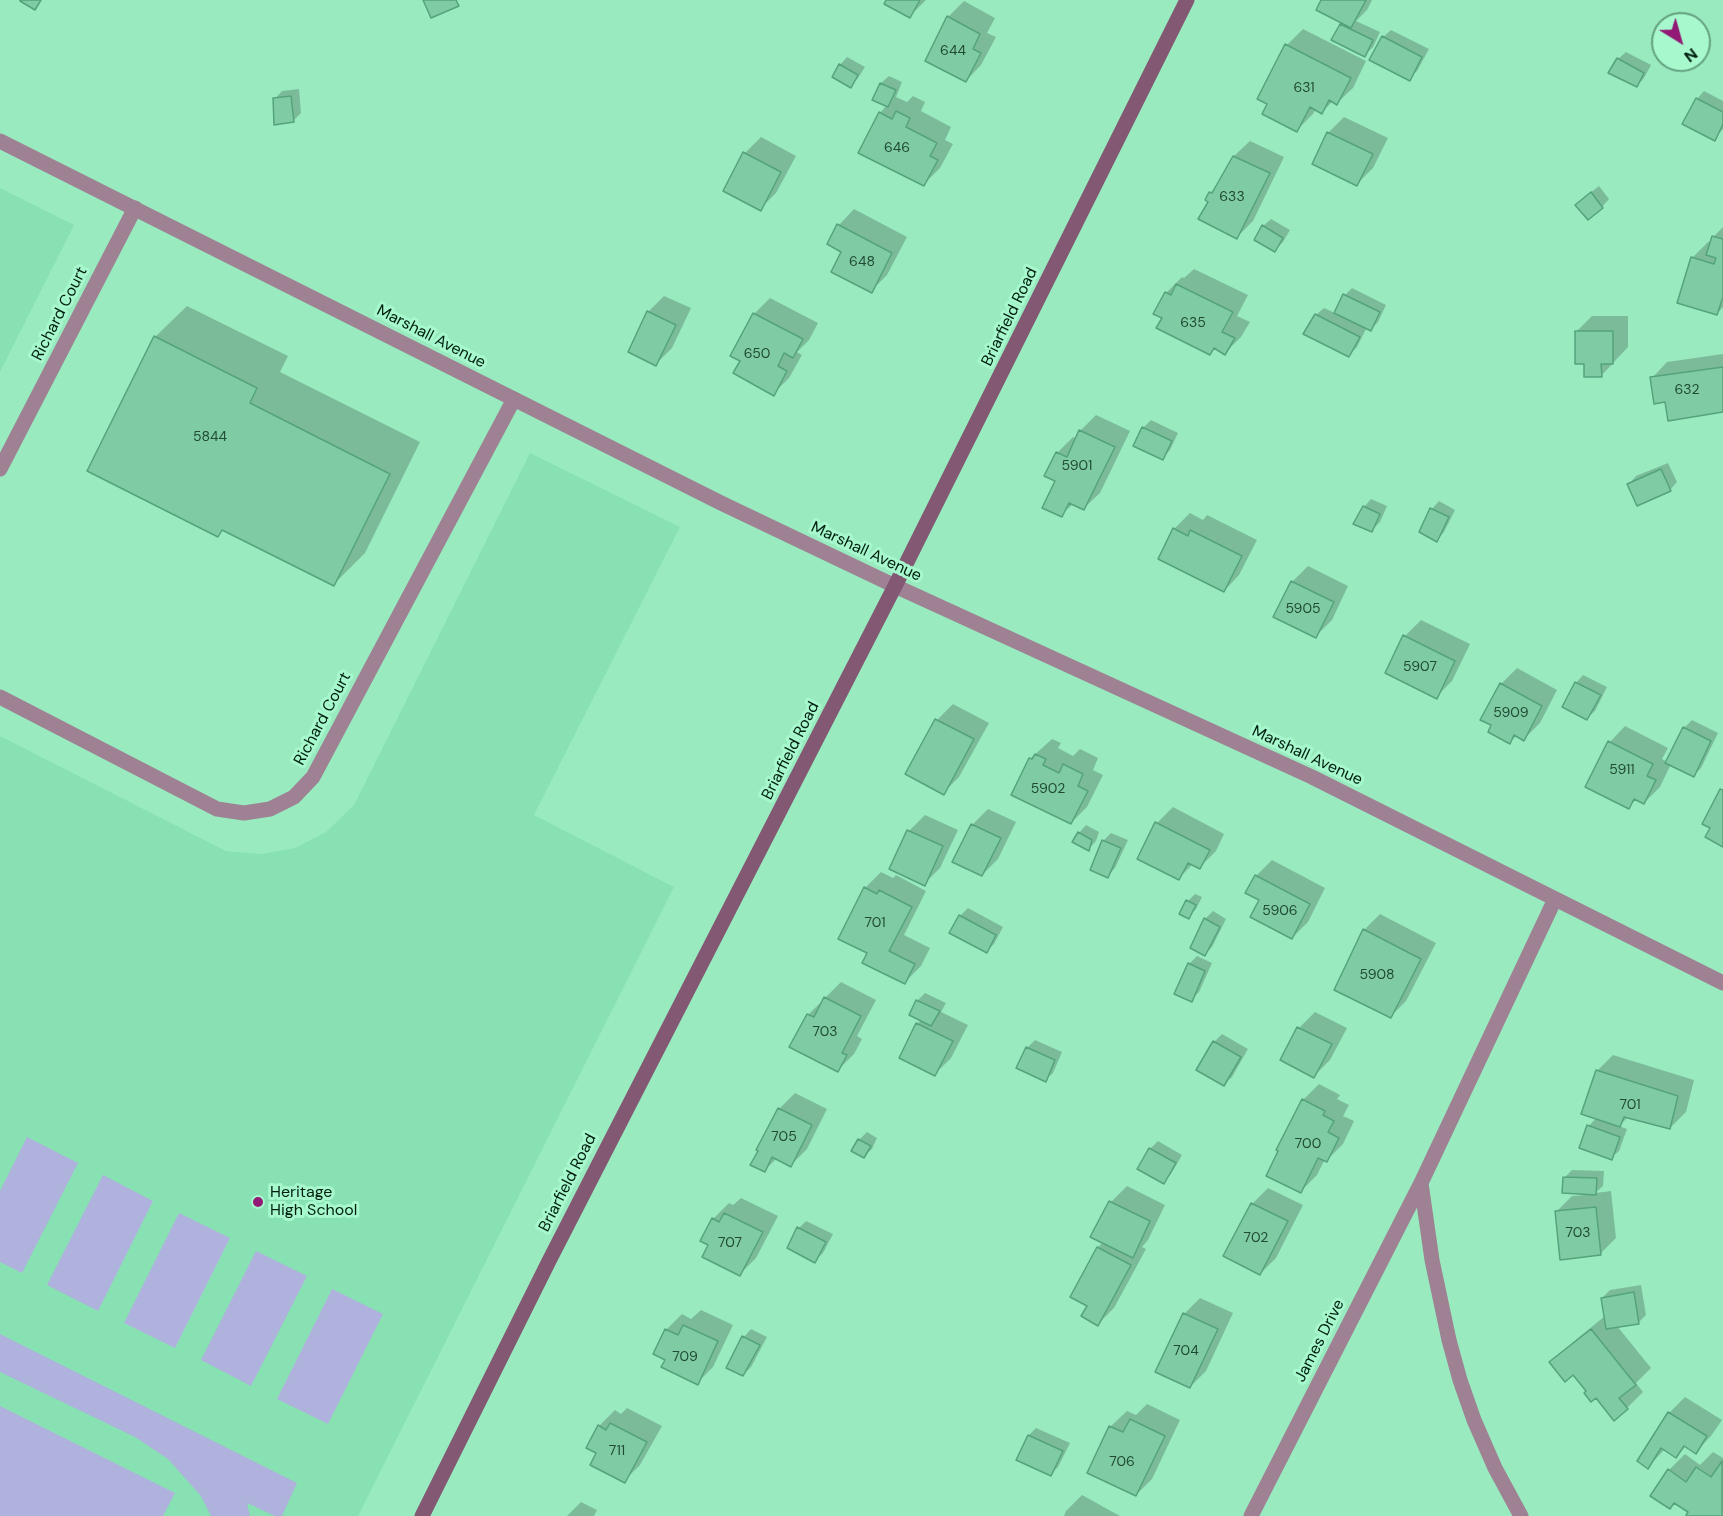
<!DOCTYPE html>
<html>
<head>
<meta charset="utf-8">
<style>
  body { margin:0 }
  #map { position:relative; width:1723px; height:1516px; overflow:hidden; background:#9aeac0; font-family:"DM Sans",sans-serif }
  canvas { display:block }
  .north { position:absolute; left:1651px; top:12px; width:60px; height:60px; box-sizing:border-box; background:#a7f8cd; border:2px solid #64a181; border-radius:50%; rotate:143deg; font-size:16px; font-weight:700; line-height:24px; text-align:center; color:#001f10 }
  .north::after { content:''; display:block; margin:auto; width:21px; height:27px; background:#921975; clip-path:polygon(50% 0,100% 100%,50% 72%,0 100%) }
</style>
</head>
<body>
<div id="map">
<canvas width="1723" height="1516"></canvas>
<div class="north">N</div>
</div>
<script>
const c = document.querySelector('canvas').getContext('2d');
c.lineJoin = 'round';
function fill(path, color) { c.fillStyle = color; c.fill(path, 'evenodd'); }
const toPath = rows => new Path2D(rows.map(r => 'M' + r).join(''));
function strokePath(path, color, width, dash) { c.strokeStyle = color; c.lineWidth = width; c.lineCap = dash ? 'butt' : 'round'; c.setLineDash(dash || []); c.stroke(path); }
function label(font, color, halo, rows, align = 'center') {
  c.font = font + ' "DM Sans",sans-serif'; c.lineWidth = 6; c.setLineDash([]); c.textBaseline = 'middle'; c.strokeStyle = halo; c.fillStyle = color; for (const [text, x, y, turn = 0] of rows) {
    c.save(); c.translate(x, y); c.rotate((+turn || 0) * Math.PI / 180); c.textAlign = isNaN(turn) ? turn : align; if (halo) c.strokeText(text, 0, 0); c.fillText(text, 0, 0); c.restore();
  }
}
fill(toPath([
  [0,188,74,225,0,372],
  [530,453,680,527,534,815,674,887,358,1516,0,1516,0,736,226,851,261,854,295,848,326,832,354,805]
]), '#88e1b3');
fill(toPath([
  [27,1137,78,1163,22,1273,0,1262,0,1191],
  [103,1175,153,1201,98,1311,47,1285],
  [179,1213,230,1238,175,1348,124,1323],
  [256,1251,307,1276,251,1386,201,1360],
  [332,1289,383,1314,328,1424,277,1399],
  [0,1334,297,1483,282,1516,275,1516,247,1503,250,1516,211,1516,201,1496,168,1459,135,1437,0,1372],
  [0,1406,175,1493,163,1516,0,1516]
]), '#aeb2dc');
fill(toPath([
  [887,0,926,0,910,16],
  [1323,0,1372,0,1367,10,1356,21,1380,32,1373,47,1365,55,1341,25,1343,22],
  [964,1,995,18,987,33,996,37,981,65,966,81,948,17],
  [1303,29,1366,61,1353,88,1337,103,1333,101,1322,112,1316,109,1313,114,1297,130,1287,45],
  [1391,30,1429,49,1417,71,1409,79,1383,37],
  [1626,52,1651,65,1644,78,1637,86,1618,59],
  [847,57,865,67,858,78,851,86,840,65],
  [889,76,902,82,896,97,907,102,913,96,925,102,921,111,951,127,945,140,953,144,940,168,924,184,880,113,887,105,874,99,881,83],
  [299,89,301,113,293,121,275,99,282,91],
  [1704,91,1723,101,1723,129,1714,139,1697,99],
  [1344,117,1388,138,1373,168,1357,184,1328,133],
  [761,137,796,156,776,193,760,209,745,153],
  [1250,141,1284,157,1253,221,1237,237,1210,201,1210,193,1220,183,1234,156],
  [1599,186,1609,199,1602,207,1585,197],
  [854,209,907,237,887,275,871,291,843,252,839,225],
  [1271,219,1290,230,1283,242,1275,250,1263,226],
  [1723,227,1723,307,1717,314,1692,258,1708,242,1711,243,1713,237],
  [1194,269,1248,295,1237,316,1250,322,1241,337,1225,353,1215,348,1210,353,1164,318,1166,293,1182,277,1184,278],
  [1352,288,1386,305,1378,322,1371,329,1367,327,1357,347,1349,355,1316,315,1324,308,1335,313,1345,295],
  [664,296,691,308,672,348,656,364,648,312],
  [770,298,818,323,809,340,797,352,802,355,789,378,773,394,742,361,732,355,755,313],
  [187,306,288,356,280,372,420,442,365,553,334,584,224,529,218,535,155,337],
  [1592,316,1628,316,1628,347,1601,376,1586,363,1576,332],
  [1723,354,1723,411,1666,400,1652,378,1667,362],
  [1096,415,1130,431,1100,493,1084,508,1074,503,1061,515,1057,480,1057,453,1073,437,1077,439,1080,431],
  [1151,420,1178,433,1170,450,1162,458,1143,428],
  [1668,463,1677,482,1670,490,1629,484,1636,476],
  [1371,499,1387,506,1380,522,1372,530,1364,507],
  [1439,501,1455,510,1444,532,1437,540,1432,509],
  [1190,513,1203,520,1207,515,1257,540,1239,575,1224,591,1174,529],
  [1308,566,1348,586,1332,620,1316,636,1292,582],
  [1421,620,1470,644,1452,681,1436,697,1387,672,1405,636],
  [1517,668,1557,690,1540,723,1524,739,1517,735,1510,742,1501,684],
  [1583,675,1607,687,1595,711,1587,718,1576,683],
  [953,704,989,723,959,777,943,793,907,774,937,720],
  [1692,720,1718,733,1701,768,1694,775,1671,764,1660,787,1644,803,1637,799,1628,807,1610,742,1625,726,1668,748,1662,759,1667,762,1684,728],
  [1052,739,1061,743,1058,748,1073,756,1080,749,1098,758,1093,770,1103,775,1087,807,1071,823,1030,759],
  [1173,807,1224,834,1216,851,1200,867,1193,864,1179,878,1157,823],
  [988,809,1016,822,998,859,982,875,972,825],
  [925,815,958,830,940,868,924,884,909,831],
  [1086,825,1099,832,1096,841,1089,849,1079,833],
  [1111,833,1128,840,1115,868,1108,876,1103,841],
  [1272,860,1325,888,1308,922,1292,938,1261,900,1256,876],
  [881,872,893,878,896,875,926,891,904,935,930,948,921,966,905,982,869,953,865,888],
  [1195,894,1202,897,1196,909,1188,917,1188,901],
  [968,908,1003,927,994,944,987,951,960,916],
  [1213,911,1226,919,1212,947,1205,954,1205,919],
  [1380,914,1436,943,1406,1001,1390,1017,1364,930],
  [1197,956,1212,963,1199,992,1191,1000,1189,964],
  [841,982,876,1000,857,1036,862,1039,854,1054,838,1070,808,1015],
  [925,993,946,1003,941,1012,968,1025,951,1058,935,1074,917,1024,922,1019,911,1014,918,1000],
  [1315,1012,1347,1028,1330,1060,1314,1076,1282,1060,1299,1028],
  [1222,1034,1248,1049,1232,1077,1224,1084,1214,1042],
  [1035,1040,1062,1052,1053,1073,1045,1080,1027,1048],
  [1613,1055,1694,1080,1686,1112,1670,1128,1629,1116,1619,1126,1627,1129,1619,1151,1611,1158,1581,1147,1589,1126,1597,1117,1597,1071],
  [1319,1084,1340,1095,1337,1099,1349,1105,1343,1116,1354,1121,1343,1144,1327,1160,1325,1159,1317,1175,1301,1191,1303,1100],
  [795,1093,827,1109,807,1149,791,1165,777,1158,764,1171,779,1109],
  [867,1132,877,1138,872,1149,864,1156,859,1140],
  [1158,1141,1182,1155,1171,1174,1163,1182,1150,1149],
  [1572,1170,1604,1171,1603,1186,1595,1193,1611,1191,1616,1238,1600,1254,1556,1212,1572,1196,1585,1195,1585,1193,1565,1177],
  [1127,1186,1165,1205,1148,1240,1142,1247,1146,1249,1114,1308,1098,1324,1089,1305,1072,1296,1098,1247,1103,1242,1111,1202],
  [1268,1188,1303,1205,1276,1258,1260,1274,1252,1204],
  [741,1198,778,1216,756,1258,740,1274,710,1244,713,1219,729,1203,733,1205],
  [806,1221,833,1234,823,1253,815,1261,799,1228],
  [1641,1285,1646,1315,1638,1323,1617,1326,1651,1368,1636,1383,1643,1392,1627,1408,1596,1396,1588,1391,1573,1373,1551,1362,1567,1347,1605,1316,1602,1298,1610,1290],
  [1200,1298,1233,1313,1206,1371,1190,1387,1184,1314],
  [701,1310,733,1325,713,1367,697,1383,667,1359,666,1330,682,1314,691,1319],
  [751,1329,767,1337,751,1367,743,1375,744,1337],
  [1685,1397,1722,1420,1711,1436,1696,1452,1686,1446,1676,1456,1665,1449,1648,1467,1669,1413],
  [1147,1404,1180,1420,1152,1479,1136,1495,1089,1473,1111,1426,1127,1411,1136,1415],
  [627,1408,662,1426,640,1465,624,1481,598,1453,599,1426,615,1410,621,1414],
  [1036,1428,1070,1443,1058,1467,1051,1474,1029,1435],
  [1713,1452,1723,1458,1723,1516,1690,1516,1690,1511,1669,1470,1685,1454,1700,1465],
  [1082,1495,1120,1516,1064,1516,1066,1511],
  [581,1502,597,1510,594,1516,567,1516]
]), '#0003');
const building = toPath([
  [20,0,41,0,35,10,20,1,20,0],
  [423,0,456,0,459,6,431,18,423,0],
  [886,0,920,0,910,18,884,4,886,0],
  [1321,0,1366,0,1351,28,1316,10,1321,0],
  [947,16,980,34,973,49,981,53,966,82,925,61,947,16],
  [1340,24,1373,40,1365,57,1331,40,1340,24],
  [1382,36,1422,57,1410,81,1369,60,1382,36],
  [1285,44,1351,78,1337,105,1329,100,1322,114,1310,107,1297,132,1262,114,1267,104,1257,99,1285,44],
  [1617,58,1644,73,1637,87,1608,73,1617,58],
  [839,64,858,75,851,88,832,77,839,64],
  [880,83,896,90,888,107,872,100,880,83],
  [291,96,294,122,274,125,273,98,291,96],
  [1696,98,1723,112,1723,124,1715,141,1682,124,1696,98],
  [896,111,910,118,906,127,937,143,930,156,938,160,924,186,858,153,879,112,892,119,896,111],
  [1327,132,1373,154,1357,186,1312,164,1327,132],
  [743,152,781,172,761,211,723,191,743,152],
  [1233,156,1270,173,1237,239,1198,219,1208,202,1205,200,1209,192,1212,193,1233,156],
  [1591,192,1603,208,1588,220,1575,205,1591,192],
  [837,224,892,253,872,293,831,272,841,252,827,244,837,224],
  [1262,225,1283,238,1275,252,1254,240,1262,225],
  [1712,236,1723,239,1723,297,1717,315,1677,303,1691,257,1714,264,1716,258,1706,255,1712,236],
  [1176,284,1233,312,1222,332,1235,338,1225,355,1214,348,1210,355,1156,328,1162,318,1153,314,1165,292,1171,295,1176,284],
  [1343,294,1380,312,1371,331,1334,313,1343,294],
  [647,311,676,325,656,366,628,352,647,311],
  [753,313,803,339,793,358,784,353,778,366,787,371,774,396,733,373,740,361,730,356,753,313],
  [1315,314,1360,337,1349,357,1303,334,1315,314],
  [1575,331,1613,331,1613,364,1601,364,1602,377,1584,377,1584,364,1575,364,1575,331],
  [154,336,257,388,250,403,390,474,334,586,222,530,218,537,87,471,154,336],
  [1723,367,1723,412,1668,421,1665,402,1654,404,1650,377,1723,367],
  [1142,427,1172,441,1163,460,1133,446,1142,427],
  [1079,430,1115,447,1084,510,1069,503,1062,517,1042,508,1055,481,1044,476,1056,452,1067,457,1079,430],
  [1661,469,1671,491,1637,506,1627,484,1661,469],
  [1363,506,1380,514,1372,532,1353,524,1363,506],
  [1430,508,1449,517,1437,542,1419,532,1430,508],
  [1173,528,1188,536,1190,530,1242,556,1224,592,1158,559,1173,528],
  [1291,581,1334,602,1316,638,1273,617,1291,581],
  [1403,635,1455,661,1437,699,1385,673,1403,635],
  [1575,682,1601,695,1587,720,1562,707,1575,682],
  [1500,683,1542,706,1524,741,1514,735,1510,744,1488,732,1491,725,1480,720,1500,683],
  [935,719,974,739,944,795,905,774,935,719],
  [1683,727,1711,741,1694,777,1665,763,1683,727],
  [1608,741,1653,764,1647,776,1656,780,1644,804,1634,799,1629,809,1585,787,1608,741],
  [1035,754,1046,759,1043,765,1059,773,1063,764,1083,774,1078,786,1088,791,1071,824,1011,795,1029,758,1032,759,1035,754],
  [1720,789,1723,790,1723,847,1705,837,1710,828,1702,824,1720,789],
  [1155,822,1210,850,1200,869,1188,863,1179,880,1137,859,1155,822],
  [971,824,1001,838,982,876,952,862,971,824],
  [907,830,943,846,925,886,889,869,907,830],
  [1078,832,1092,840,1089,851,1072,842,1078,832],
  [1102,840,1121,848,1108,878,1090,870,1102,840],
  [1255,875,1310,904,1292,939,1250,917,1259,900,1245,893,1255,875],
  [864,887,877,894,879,890,912,907,889,951,915,964,905,984,862,963,867,953,838,939,864,887],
  [1186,900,1196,905,1189,919,1179,914,1186,900],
  [959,915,996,935,987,953,949,933,959,915],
  [1204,918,1220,927,1205,956,1190,948,1204,918],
  [1363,929,1421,959,1391,1018,1334,990,1363,929],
  [1188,963,1205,971,1192,1002,1174,994,1188,963],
  [824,997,861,1016,842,1053,847,1055,838,1072,789,1047,807,1014,814,1017,824,997],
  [916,1000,940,1011,931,1026,909,1015,916,1000],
  [916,1023,953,1041,935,1076,899,1058,916,1023],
  [1297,1027,1332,1044,1314,1078,1280,1060,1297,1027],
  [1213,1041,1241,1057,1224,1086,1196,1070,1213,1041],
  [1026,1047,1055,1060,1046,1082,1016,1068,1026,1047],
  [1596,1070,1678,1096,1670,1129,1624,1117,1620,1127,1581,1114,1596,1070],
  [1302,1099,1325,1111,1323,1115,1334,1121,1328,1132,1339,1138,1327,1162,1318,1158,1301,1193,1266,1176,1278,1151,1276,1150,1302,1099],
  [778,1108,812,1125,791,1167,772,1157,765,1172,750,1165,758,1151,756,1150,778,1108],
  [1587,1125,1620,1137,1612,1160,1579,1148,1587,1125],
  [858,1139,871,1146,864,1158,851,1151,858,1139],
  [1149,1148,1176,1163,1164,1184,1137,1169,1149,1148],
  [1563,1177,1597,1178,1596,1195,1562,1193,1563,1177],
  [1109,1201,1150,1221,1133,1258,1090,1237,1109,1201],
  [1251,1203,1288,1221,1260,1275,1223,1256,1251,1203],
  [1596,1207,1601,1255,1560,1260,1555,1211,1596,1207],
  [724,1213,763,1232,740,1276,702,1257,708,1245,700,1241,712,1218,719,1222,724,1213],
  [797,1227,826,1242,815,1263,787,1248,797,1227],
  [1097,1247,1131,1265,1098,1326,1081,1316,1087,1306,1070,1297,1097,1247],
  [1634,1292,1639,1324,1606,1329,1601,1298,1634,1292],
  [1183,1313,1218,1329,1190,1388,1155,1372,1183,1313],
  [683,1325,718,1341,698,1385,661,1367,665,1360,653,1354,665,1329,678,1335,683,1325],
  [1591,1329,1636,1385,1619,1398,1628,1409,1614,1421,1596,1398,1591,1402,1584,1393,1586,1391,1573,1375,1565,1382,1549,1362,1591,1329],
  [742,1336,760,1345,743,1376,726,1368,742,1336],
  [1668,1412,1707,1436,1696,1454,1684,1446,1676,1458,1661,1448,1648,1469,1637,1461,1668,1412],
  [1130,1419,1165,1436,1136,1496,1087,1473,1109,1426,1123,1432,1130,1419],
  [610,1423,647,1442,625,1483,590,1465,596,1453,586,1448,598,1425,606,1430,610,1423],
  [1028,1435,1063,1451,1051,1476,1016,1460,1028,1435],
  [1722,1461,1722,1516,1687,1516,1686,1515,1688,1512,1674,1503,1670,1509,1650,1496,1668,1469,1686,1482,1696,1467,1711,1477,1722,1461]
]);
fill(building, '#7fcca4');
strokePath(building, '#54a37c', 1.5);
strokePath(toPath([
  [0,469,135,208],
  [0,697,217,809,244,813,270,809,294,797,313,777,514,399],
  [1421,1183,1432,1260,1449,1340,1460,1380,1474,1420,1495,1468,1521,1516],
  [1251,1516,1421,1183,1555,899]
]), '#9e8193', 15);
strokePath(toPath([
  [0,141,721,503,895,586,1312,777,1723,983]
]), '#9e8193', 15);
strokePath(toPath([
  [422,1516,549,1261,895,586,1187,0]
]), '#825873', 15);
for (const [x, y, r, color] of [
  [258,1202,6,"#921975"]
]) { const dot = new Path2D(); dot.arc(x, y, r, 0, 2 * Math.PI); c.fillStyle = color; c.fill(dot); strokePath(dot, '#a7f8cd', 2); }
label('14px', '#204a35', null, [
  ["644",953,51],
  ["631",1304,88],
  ["646",897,148],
  ["633",1232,197],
  ["648",862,262],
  ["635",1193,323],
  ["650",757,354],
  ["632",1687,390],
  ["5844",210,437],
  ["5901",1077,466],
  ["5905",1303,609],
  ["5907",1420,667],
  ["5909",1511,713],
  ["5911",1622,770],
  ["5902",1048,789],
  ["5906",1280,911],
  ["701",875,923],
  ["5908",1377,975],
  ["703",825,1032],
  ["701",1630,1105],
  ["705",784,1137],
  ["700",1308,1144],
  ["703",1578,1233],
  ["702",1256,1238],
  ["707",730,1243],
  ["704",1186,1351],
  ["709",685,1357],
  ["711",617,1451],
  ["706",1122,1462]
]);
label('16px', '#001f10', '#a7f8cd', [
  ["Richard Court",60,314,-63],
  ["Briarfield Road",1010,317,-64],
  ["Marshall Avenue",431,337,27],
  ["Marshall Avenue",866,552,25],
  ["Richard Court",323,719,-62],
  ["Briarfield Road",791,751,-63],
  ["Marshall Avenue",1307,756,25],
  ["Briarfield Road",568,1183,-63],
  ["James Drive",1320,1341,-63]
]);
label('16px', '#001f10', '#a7f8cd', [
  ["Heritage",270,1193],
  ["High School",270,1211]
], 'left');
</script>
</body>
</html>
